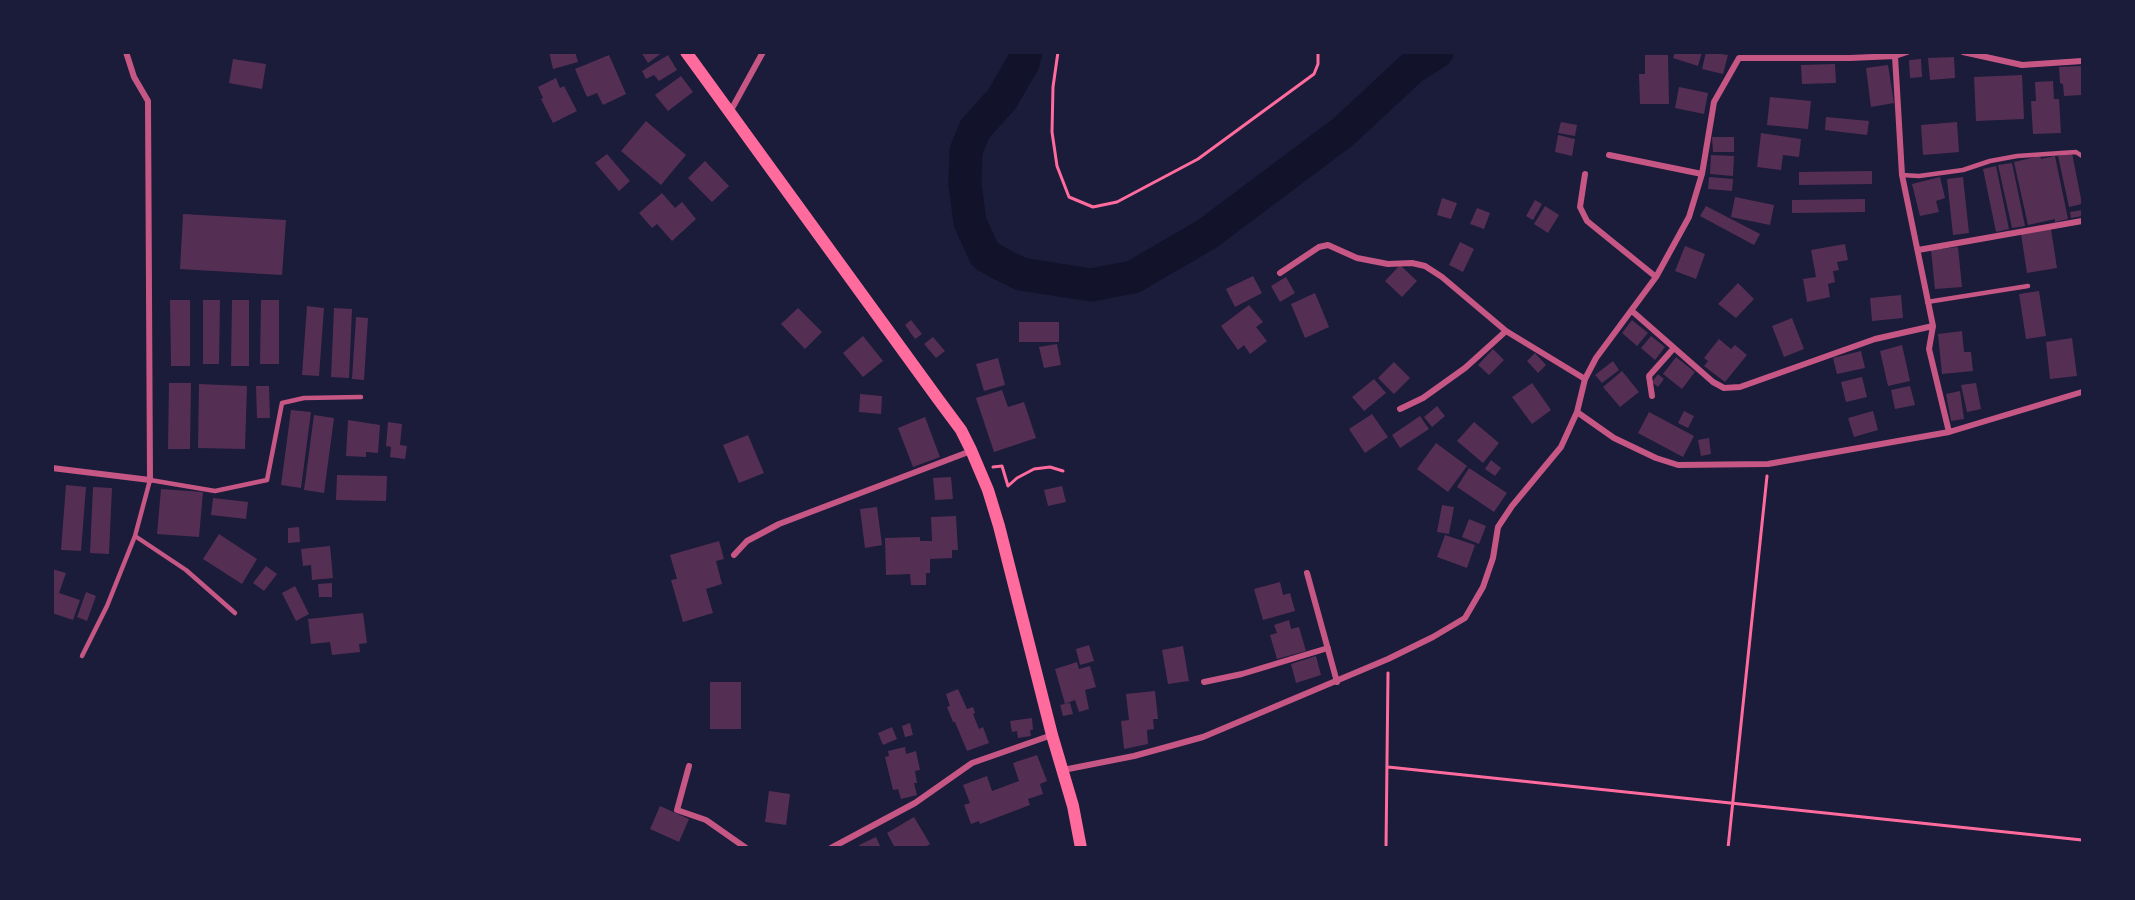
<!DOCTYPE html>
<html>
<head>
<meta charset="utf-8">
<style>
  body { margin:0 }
  #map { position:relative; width:2135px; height:900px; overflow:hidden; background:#1b1b3a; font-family:Barlow,sans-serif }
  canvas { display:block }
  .frame { position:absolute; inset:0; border:54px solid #1b1b3a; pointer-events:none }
</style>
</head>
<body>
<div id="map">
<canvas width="2135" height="900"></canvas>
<div class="frame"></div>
</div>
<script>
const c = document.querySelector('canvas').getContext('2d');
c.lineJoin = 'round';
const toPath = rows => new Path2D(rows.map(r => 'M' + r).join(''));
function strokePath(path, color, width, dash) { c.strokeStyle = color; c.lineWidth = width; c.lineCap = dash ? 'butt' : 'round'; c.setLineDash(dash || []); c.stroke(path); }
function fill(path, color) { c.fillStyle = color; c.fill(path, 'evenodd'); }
strokePath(toPath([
  [1026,52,1023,63,1002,99,975,129,966,151,965,184,970,222,985,255,1003,265,1021,274,1091,285,1133,277,1207,234,1343,132,1413,67,1437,52]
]), '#12122b', 33);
fill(toPath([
  [549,52,575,52,578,62,553,69],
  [641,52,663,52,648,63],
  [1675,52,1702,52,1698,66,1673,58],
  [1706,52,1728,55,1723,74,1702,69],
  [609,55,626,94,603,105,597,93,587,97,575,69],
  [668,55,677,70,659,81,654,75,646,79,642,71],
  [1645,55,1668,55,1669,104,1640,104,1639,74,1645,74],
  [1954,57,1955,78,1930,80,1928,58],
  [233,59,266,64,262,89,229,83],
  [1921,59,1922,77,1910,78,1909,60],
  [1835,64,1836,83,1802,84,1801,65],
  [1888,65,1894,103,1871,107,1866,68],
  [2082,66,2082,95,2064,96,2063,84,2060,83,2059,67],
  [2022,75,2024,119,1976,121,1974,77],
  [681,76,693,92,668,111,655,95],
  [556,78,560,88,564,86,577,111,553,123,541,99,543,98,538,87],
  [2053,81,2054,99,2059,99,2061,133,2033,134,2031,101,2036,101,2035,82],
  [1679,87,1708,93,1704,114,1675,108],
  [1770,97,1811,101,1808,129,1767,125],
  [1826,117,1869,121,1867,135,1825,130],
  [646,121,686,155,661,185,621,151],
  [1561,122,1577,125,1575,136,1558,133],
  [1957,122,1959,152,1923,155,1921,125],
  [1761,133,1801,139,1799,157,1783,155,1781,170,1757,167],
  [1558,135,1575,139,1572,156,1555,152],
  [1712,137,1734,137,1734,152,1713,152],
  [2072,153,2082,204,2069,207,2058,156],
  [607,154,630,181,619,191,595,163],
  [1711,155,1734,156,1733,176,1710,174],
  [2040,156,2041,159,2055,156,2068,219,2055,222,2055,219,2028,225,2014,162],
  [705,161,729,186,712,202,688,178],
  [2012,163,2025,226,2012,228,1998,165],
  [1996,166,2009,229,1996,232,1983,169],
  [1872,171,1872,184,1799,185,1799,172],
  [1709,177,1733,179,1732,191,1708,189],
  [1940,177,1945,198,1936,201,1939,212,1920,216,1912,184],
  [1963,177,1969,233,1953,235,1947,179],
  [662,193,675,208,682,202,696,219,672,241,657,224,652,228,639,213],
  [1735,197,1774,205,1770,225,1731,217],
  [1442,198,1457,203,1451,219,1437,215],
  [1865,199,1865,212,1792,213,1792,200],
  [1535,200,1542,204,1533,220,1526,216],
  [1545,206,1559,215,1548,233,1534,224],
  [1706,206,1760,234,1754,245,1700,216],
  [1477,208,1490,213,1484,229,1470,224],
  [2082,210,2082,216,2071,218,2070,212],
  [183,214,286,220,282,275,180,269],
  [2051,229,2057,268,2027,273,2021,234],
  [1460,242,1474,249,1463,272,1449,265],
  [1845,244,1848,260,1837,262,1839,270,1833,271,1835,282,1828,284,1830,297,1807,302,1803,279,1816,277,1811,250],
  [1685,246,1705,254,1696,279,1675,271],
  [1958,247,1962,287,1935,289,1931,250],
  [1400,265,1417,281,1402,297,1385,281],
  [1253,276,1262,293,1235,307,1226,289],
  [1286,277,1295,293,1280,302,1271,286],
  [1738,283,1754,299,1736,318,1718,304],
  [2039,291,2046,336,2026,339,2019,294],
  [1315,293,1329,327,1305,338,1291,304],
  [1901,295,1903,318,1872,321,1870,298],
  [170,300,190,300,190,366,171,366],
  [203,300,220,300,219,364,203,364],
  [232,300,249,300,249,366,231,366],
  [261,300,279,300,279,364,260,364],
  [1249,305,1263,322,1256,327,1267,341,1250,354,1244,345,1238,350,1221,326],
  [307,306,324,308,319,376,302,375],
  [334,308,352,309,349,378,331,377],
  [798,308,822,332,805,349,781,324],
  [356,317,368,318,364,380,352,379],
  [1792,318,1804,349,1784,357,1772,326],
  [911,320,922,334,915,339,905,325],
  [1632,320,1648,333,1637,346,1622,333],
  [1019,322,1059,322,1059,342,1019,342],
  [1962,331,1964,352,1971,352,1973,371,1942,374,1938,334],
  [863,336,883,361,863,377,843,353],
  [1651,336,1665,347,1655,360,1641,348],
  [933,337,945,351,936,358,924,344],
  [2072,338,2077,376,2050,379,2046,342],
  [1719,339,1731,349,1735,345,1747,355,1725,382,1704,366,1708,361,1704,358],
  [1057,344,1061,365,1044,368,1039,347],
  [1902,345,1910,381,1888,386,1880,351],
  [1493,349,1504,360,1489,375,1478,365],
  [1861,351,1865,368,1837,374,1833,358],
  [1535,353,1546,365,1538,373,1527,361],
  [1676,357,1695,372,1682,389,1663,374],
  [998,358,1005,385,984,391,976,364],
  [1613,361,1619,370,1602,383,1595,375],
  [1394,362,1410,378,1394,394,1378,378],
  [1622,371,1639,392,1620,407,1603,387],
  [1658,374,1664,379,1658,387,1652,382],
  [1862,377,1867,397,1846,402,1841,382],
  [1374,379,1386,393,1364,411,1352,397],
  [169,383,191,383,190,449,168,449],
  [1532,383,1551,410,1532,424,1512,397],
  [1976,383,1981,409,1967,412,1961,385],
  [199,384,247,386,245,449,198,448],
  [256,386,269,386,270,418,257,418],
  [1910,386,1915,405,1895,409,1891,390],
  [1002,390,1008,407,1024,402,1036,438,994,452,976,398],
  [1960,391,1964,419,1951,421,1946,394],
  [860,394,882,396,881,414,859,412],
  [1437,406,1445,416,1432,427,1424,417],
  [291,410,311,412,301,488,281,485],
  [1684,411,1694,416,1688,428,1678,423],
  [1873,411,1878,430,1854,437,1848,418],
  [1649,412,1694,436,1683,457,1638,433],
  [1372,414,1388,437,1365,453,1349,429],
  [314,415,334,418,324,493,304,490],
  [1420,416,1429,429,1400,448,1392,435],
  [925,417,940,457,913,467,898,428],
  [348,420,380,425,378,453,366,452,366,457,346,456],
  [388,422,402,424,400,445,407,446,405,459,390,457,391,447,386,446],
  [1474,422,1499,443,1483,463,1457,441],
  [748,435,764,473,739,483,723,445],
  [1709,438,1711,454,1701,456,1698,440],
  [1436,443,1467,466,1448,492,1417,469],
  [1491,460,1501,468,1495,476,1485,469],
  [1469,468,1507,493,1494,512,1457,487],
  [337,475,387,476,386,501,336,500],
  [951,477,953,499,935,500,933,478],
  [66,485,86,487,81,551,61,550],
  [1062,486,1066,502,1048,506,1044,490],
  [93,487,112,488,109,554,90,553],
  [161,489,203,492,199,537,157,534],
  [213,498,248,502,246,519,211,515],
  [1442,505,1454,507,1449,534,1437,532],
  [877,507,882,545,865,548,860,509],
  [956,516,958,550,952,550,952,558,930,559,930,573,926,573,926,585,911,585,910,574,886,575,885,538,920,537,920,541,932,541,931,517],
  [1469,519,1486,526,1479,544,1462,537],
  [299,527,300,542,288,543,288,528],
  [219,534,257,559,242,584,203,559],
  [1445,535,1475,545,1467,568,1437,557],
  [719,541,724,559,716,561,722,584,706,589,713,613,683,622,671,580,677,579,670,555],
  [330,546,333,578,312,580,311,565,303,566,301,549],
  [266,566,277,574,264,591,253,583],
  [52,569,66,573,59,593,80,600,73,620,52,613],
  [1280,582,1283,595,1290,593,1295,611,1263,620,1254,589],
  [332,583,332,597,319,597,318,584],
  [295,586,309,614,296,621,282,593],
  [86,592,96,596,87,621,77,617],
  [363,613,367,643,359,644,360,652,332,655,330,642,311,644,308,619],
  [1289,620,1291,629,1299,627,1306,651,1277,659,1270,635,1277,633,1274,625],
  [1089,645,1094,661,1080,665,1076,649],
  [1183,646,1189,681,1168,684,1162,650],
  [1316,656,1321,675,1296,683,1291,664],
  [1077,662,1079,669,1090,666,1096,687,1085,690,1089,709,1079,712,1075,700,1065,704,1055,669],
  [710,682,741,682,741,729,710,729],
  [958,689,967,709,973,707,975,713,973,714,979,729,983,727,989,743,967,751,955,722,953,722,947,707,950,706,946,694],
  [1155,691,1158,719,1153,719,1154,729,1147,730,1148,744,1124,749,1121,721,1129,720,1126,694],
  [1070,703,1073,714,1063,716,1060,705],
  [1032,718,1033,730,1030,730,1031,736,1018,738,1017,731,1012,732,1010,721],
  [910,723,913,735,905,737,902,726],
  [892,727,897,739,883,745,878,733],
  [905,747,906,754,916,751,920,770,915,771,917,783,914,783,917,795,901,799,898,789,893,790,885,757,889,756,888,751],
  [1037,755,1047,781,1040,784,1043,794,1028,799,1030,805,980,824,979,821,971,824,964,805,970,803,963,785,987,776,992,791,1019,781,1013,763],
  [769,791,790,794,786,825,765,822],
  [660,806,689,819,679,842,650,829],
  [914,817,930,844,924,848,895,848,887,833],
  [876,837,881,848,860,848,859,845]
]), '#542f53');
strokePath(toPath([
  [1058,52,1053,87,1052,132,1057,166,1069,197,1093,207,1117,202,1198,159,1314,74,1318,64,1318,52],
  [993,467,1002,466,1008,486,1017,478,1034,469,1050,467,1063,471],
  [1388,767,2082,840],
  [1386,848,1388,673],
  [1728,848,1767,476]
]), '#ff6b9d', 3);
strokePath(toPath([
  [1902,175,1919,176,1963,170,1990,161,2017,156,2076,152,2082,156],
  [1927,302,2028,286],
  [135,536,186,570,235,613],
  [82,656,107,606,135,536,150,480,215,491,267,480,282,403,304,398,361,397]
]), '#c65784', 4.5);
strokePath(toPath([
  [1963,52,2022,65,2082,61],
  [1895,56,1902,175,1933,326,1929,349,1949,432],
  [730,112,763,52],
  [1609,155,1702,174],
  [1585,174,1580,207,1587,221,1656,277],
  [1918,250,2082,221],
  [1280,273,1319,247,1328,245,1357,258,1388,264,1412,263,1425,266,1442,277,1506,331,1585,379],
  [1632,311,1713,382,1724,388,1740,387,1875,339,1933,326],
  [1652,396,1649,376,1674,348],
  [1400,409,1423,398,1465,368,1506,331],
  [1577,412,1614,438,1656,458,1678,465,1768,464,1949,432,2082,392],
  [52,468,150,480,148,101,134,77,126,52],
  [734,555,747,541,779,524,971,451],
  [1307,573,1337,682],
  [1204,682,1242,674,1328,648],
  [689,766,677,810,706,820,746,848],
  [1063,770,1134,756,1203,737,1388,659,1433,637,1465,618,1483,587,1493,558,1498,527,1512,506,1561,447,1577,412,1585,379,1596,358,1656,277,1689,217,1702,174,1714,102,1739,58,1850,58,1895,56,1907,52],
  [831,848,915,803,972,763,1052,735]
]), '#c65784', 6);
strokePath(toPath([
  [686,52,938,399,961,430,971,450,988,490,999,526,1052,735,1073,806,1081,848]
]), '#ff6b9d', 12);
</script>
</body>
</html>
